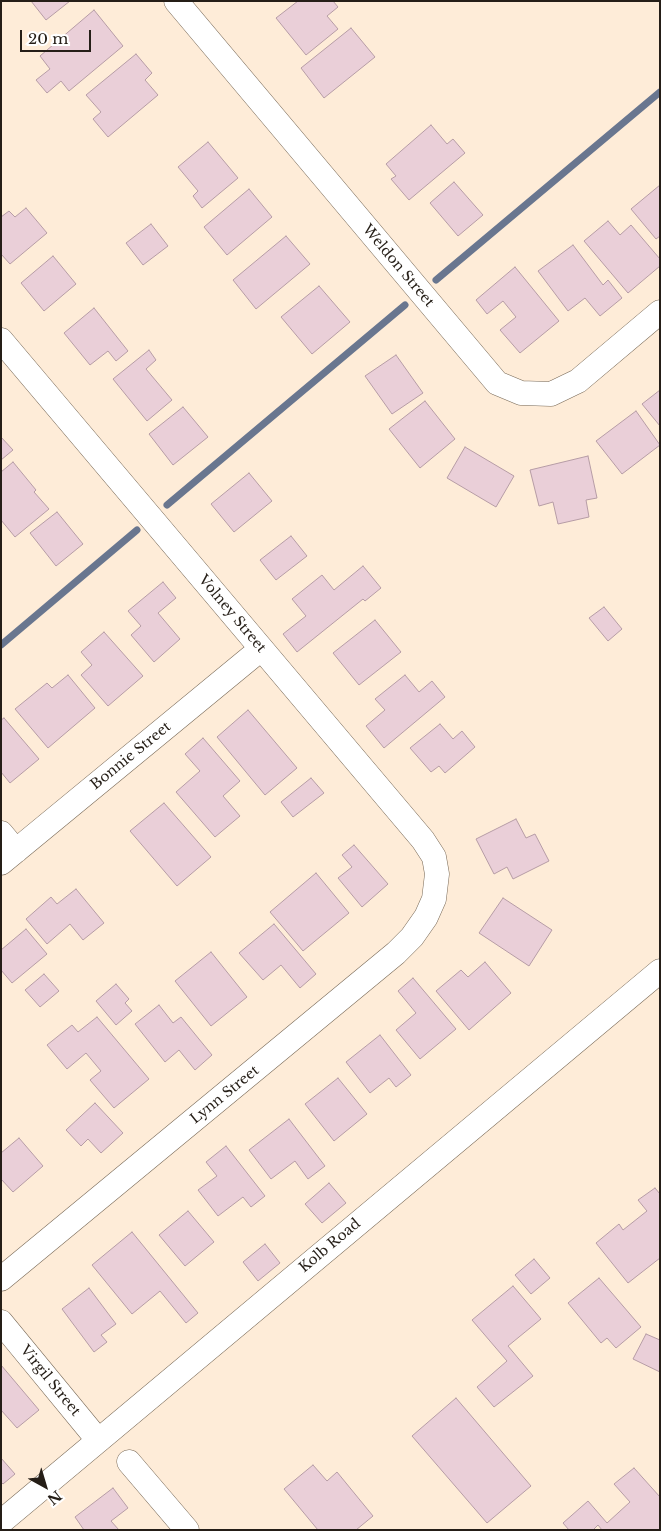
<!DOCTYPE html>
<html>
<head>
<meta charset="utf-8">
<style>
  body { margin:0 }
  #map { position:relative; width:661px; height:1531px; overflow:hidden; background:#feecd8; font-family:"Libre Baskerville",serif }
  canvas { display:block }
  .frame { position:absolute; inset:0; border:2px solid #251e17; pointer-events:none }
  .north { position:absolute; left:20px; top:1461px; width:50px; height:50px; -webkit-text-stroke:4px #fff; paint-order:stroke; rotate:141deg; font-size:14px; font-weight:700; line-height:20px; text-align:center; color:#251e17 }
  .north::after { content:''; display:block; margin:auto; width:18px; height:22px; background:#251e17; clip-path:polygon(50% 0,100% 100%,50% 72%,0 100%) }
  .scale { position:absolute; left:20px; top:30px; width:71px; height:22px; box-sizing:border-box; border:2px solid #251e17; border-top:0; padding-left:6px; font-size:15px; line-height:18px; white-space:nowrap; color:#251e17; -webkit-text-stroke:4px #fff; paint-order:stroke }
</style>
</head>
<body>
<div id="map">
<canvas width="661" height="1531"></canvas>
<div class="frame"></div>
<div class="north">N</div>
<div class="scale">20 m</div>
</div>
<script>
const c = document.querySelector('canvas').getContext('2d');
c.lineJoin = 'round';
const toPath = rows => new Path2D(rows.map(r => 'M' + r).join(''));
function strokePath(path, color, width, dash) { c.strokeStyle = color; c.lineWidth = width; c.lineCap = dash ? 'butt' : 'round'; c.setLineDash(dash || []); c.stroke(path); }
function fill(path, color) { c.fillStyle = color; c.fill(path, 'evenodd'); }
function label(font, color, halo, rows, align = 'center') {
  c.font = font + ' "Libre Baskerville",serif'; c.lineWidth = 4; c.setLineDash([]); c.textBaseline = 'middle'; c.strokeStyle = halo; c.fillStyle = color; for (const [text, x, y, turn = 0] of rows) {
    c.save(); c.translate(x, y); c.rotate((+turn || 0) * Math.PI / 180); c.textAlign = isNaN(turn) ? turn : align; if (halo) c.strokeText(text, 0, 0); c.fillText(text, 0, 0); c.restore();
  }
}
strokePath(toPath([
  [436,280,660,92],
  [167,505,405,305],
  [1,645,137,530]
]), '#69768f', 7);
const building = toPath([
  [31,1,70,1,46,20,31,1],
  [298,1,333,1,338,7,327,16,338,29,306,55,276,18,298,1],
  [94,10,123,46,69,91,61,81,47,93,36,80,50,69,40,56,94,10],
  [351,28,375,57,324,98,301,68,351,28],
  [136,54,152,73,145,80,158,95,108,137,93,119,101,112,86,95,136,54],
  [431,125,447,144,453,139,465,153,409,200,391,179,396,176,386,164,431,125],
  [208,142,238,178,202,208,193,196,198,191,178,167,208,142],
  [454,182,483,215,458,236,430,203,454,182],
  [660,185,660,236,656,239,631,209,660,185],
  [249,189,272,217,227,255,204,227,249,189],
  [26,208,47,233,10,264,1,254,1,217,9,211,15,217,26,208],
  [608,221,620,235,631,225,660,259,660,266,628,293,584,241,608,221],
  [151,224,168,246,143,265,126,243,151,224],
  [286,236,310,264,256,309,233,280,286,236],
  [573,245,603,285,608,280,622,298,600,316,585,298,568,311,538,271,573,245],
  [53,256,76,284,44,311,21,283,53,256],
  [515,267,559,321,520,353,500,330,516,317,503,301,487,314,476,300,515,267],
  [319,286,350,322,312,354,281,317,319,286],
  [94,308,128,351,116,361,108,351,90,365,64,333,94,308],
  [149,350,156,360,146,369,172,400,147,421,113,379,149,350],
  [396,355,423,393,392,414,365,376,396,355],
  [660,390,660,426,642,404,660,390],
  [425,401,455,439,420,468,389,429,425,401],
  [183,407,208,437,173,465,149,434,183,407],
  [636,411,660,445,622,474,596,441,636,411],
  [1,437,13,450,1,460,1,437],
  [465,447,514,476,496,507,447,478,465,447],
  [588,456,597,498,586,500,589,517,558,524,553,502,539,506,530,470,588,456],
  [13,462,36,490,34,492,49,509,15,537,1,520,1,472,13,462],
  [249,473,272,501,234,532,211,504,249,473],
  [57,512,83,544,56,566,30,533,57,512],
  [291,536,307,556,276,580,260,560,291,536],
  [363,566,381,588,365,601,363,599,297,652,283,634,306,616,292,599,322,575,334,590,363,566],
  [163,582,176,598,158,613,180,639,154,662,131,635,141,626,128,611,163,582],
  [604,607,622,629,608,641,589,618,604,607],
  [375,620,401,652,359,685,333,653,375,620],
  [104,632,143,676,108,706,81,675,92,665,81,652,104,632],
  [68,675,95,708,48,748,15,709,47,683,52,688,68,675],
  [405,675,419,692,432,681,445,697,384,748,366,726,385,710,375,699,405,675],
  [248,710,297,768,265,795,217,737,248,710],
  [4,718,39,759,10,783,1,772,1,720,4,718],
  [440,724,453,739,462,731,475,747,445,773,439,766,431,772,410,748,440,724],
  [203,738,240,781,223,796,240,816,215,837,176,792,200,771,185,754,203,738],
  [311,778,324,793,293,817,281,802,311,778],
  [164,803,211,857,177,886,130,831,164,803],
  [516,819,526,838,535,834,549,861,513,879,507,867,494,874,476,839,516,819],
  [354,845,388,884,362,907,338,878,352,867,342,855,354,845],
  [316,873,349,913,303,951,270,912,316,873],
  [76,889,104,923,83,940,70,924,47,944,26,919,51,897,57,904,76,889],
  [503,898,552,930,529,966,479,933,503,898],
  [274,924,316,974,300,988,281,965,263,980,239,953,274,924],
  [26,929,47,954,12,983,1,970,1,950,26,929],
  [211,952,247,997,211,1026,175,981,211,952],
  [485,962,511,993,469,1030,436,991,461,970,468,977,485,962],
  [44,974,59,991,40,1007,25,990,44,974],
  [413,978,456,1029,420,1059,396,1030,416,1013,398,991,413,978],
  [116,984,129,999,125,1003,132,1011,116,1025,96,1001,116,984],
  [159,1005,173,1023,181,1017,212,1055,195,1070,179,1050,165,1062,135,1024,159,1005],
  [97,1017,149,1079,114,1108,90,1080,101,1071,86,1053,67,1069,47,1045,72,1025,78,1032,97,1017],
  [380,1035,411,1075,396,1087,389,1078,370,1093,346,1062,380,1035],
  [338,1078,367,1114,334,1141,305,1104,338,1078],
  [95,1103,123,1133,101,1153,88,1139,81,1146,66,1130,95,1103],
  [289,1119,325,1166,308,1179,295,1161,271,1179,249,1150,289,1119],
  [19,1138,43,1166,13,1192,1,1179,1,1153,19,1138],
  [226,1146,265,1196,251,1207,243,1197,218,1216,198,1190,217,1176,206,1162,226,1146],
  [329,1183,346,1203,322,1223,305,1204,329,1183],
  [655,1188,660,1194,660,1258,628,1283,596,1243,619,1224,623,1230,647,1211,638,1200,655,1188],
  [188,1211,214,1242,185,1266,159,1235,188,1211],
  [132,1232,198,1313,186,1323,160,1291,132,1314,92,1265,132,1232],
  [265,1244,280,1263,258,1281,243,1262,265,1244],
  [534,1259,550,1278,531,1294,515,1275,534,1259],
  [599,1278,641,1327,616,1348,607,1338,601,1343,568,1303,599,1278],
  [513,1286,541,1319,508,1346,533,1376,494,1407,477,1387,507,1361,472,1320,513,1286],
  [89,1288,116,1324,101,1335,107,1342,94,1352,62,1309,89,1288],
  [646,1334,660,1340,660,1372,633,1359,646,1334],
  [1,1365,39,1410,17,1428,1,1410,1,1365],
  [456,1398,531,1486,487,1523,412,1436,456,1398],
  [1,1458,15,1474,3,1484,1,1482,1,1458],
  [313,1465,327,1481,337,1472,373,1516,356,1530,318,1530,284,1489,313,1465],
  [634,1468,660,1497,660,1530,602,1530,598,1525,593,1530,569,1530,563,1523,588,1501,607,1523,630,1502,614,1484,634,1468],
  [113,1488,128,1508,111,1521,119,1530,84,1530,75,1517,113,1488]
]);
fill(building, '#eacfd8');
strokePath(building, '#b69ca5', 1);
const street = toPath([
  [176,1,497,383,521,393,551,394,578,381,660,312],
  [1,340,423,840,434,857,437,874,434,899,426,917,412,937,396,953,1,1279],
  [1,833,16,851],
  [1,863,261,649],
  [1,1322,98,1440],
  [129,1462,187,1530],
  [1,1522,660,971]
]);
strokePath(street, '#786957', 25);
strokePath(street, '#fff', 24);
label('14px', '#251e17', '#fff', [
  ["Weldon Street",398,266,50],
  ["Volney Street",232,614,50],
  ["Bonnie Street",131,756,-39],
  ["Lynn Street",225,1095,-39],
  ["Kolb Road",330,1246,-40],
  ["Virgil Street",50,1381,51]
]);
</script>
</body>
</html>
